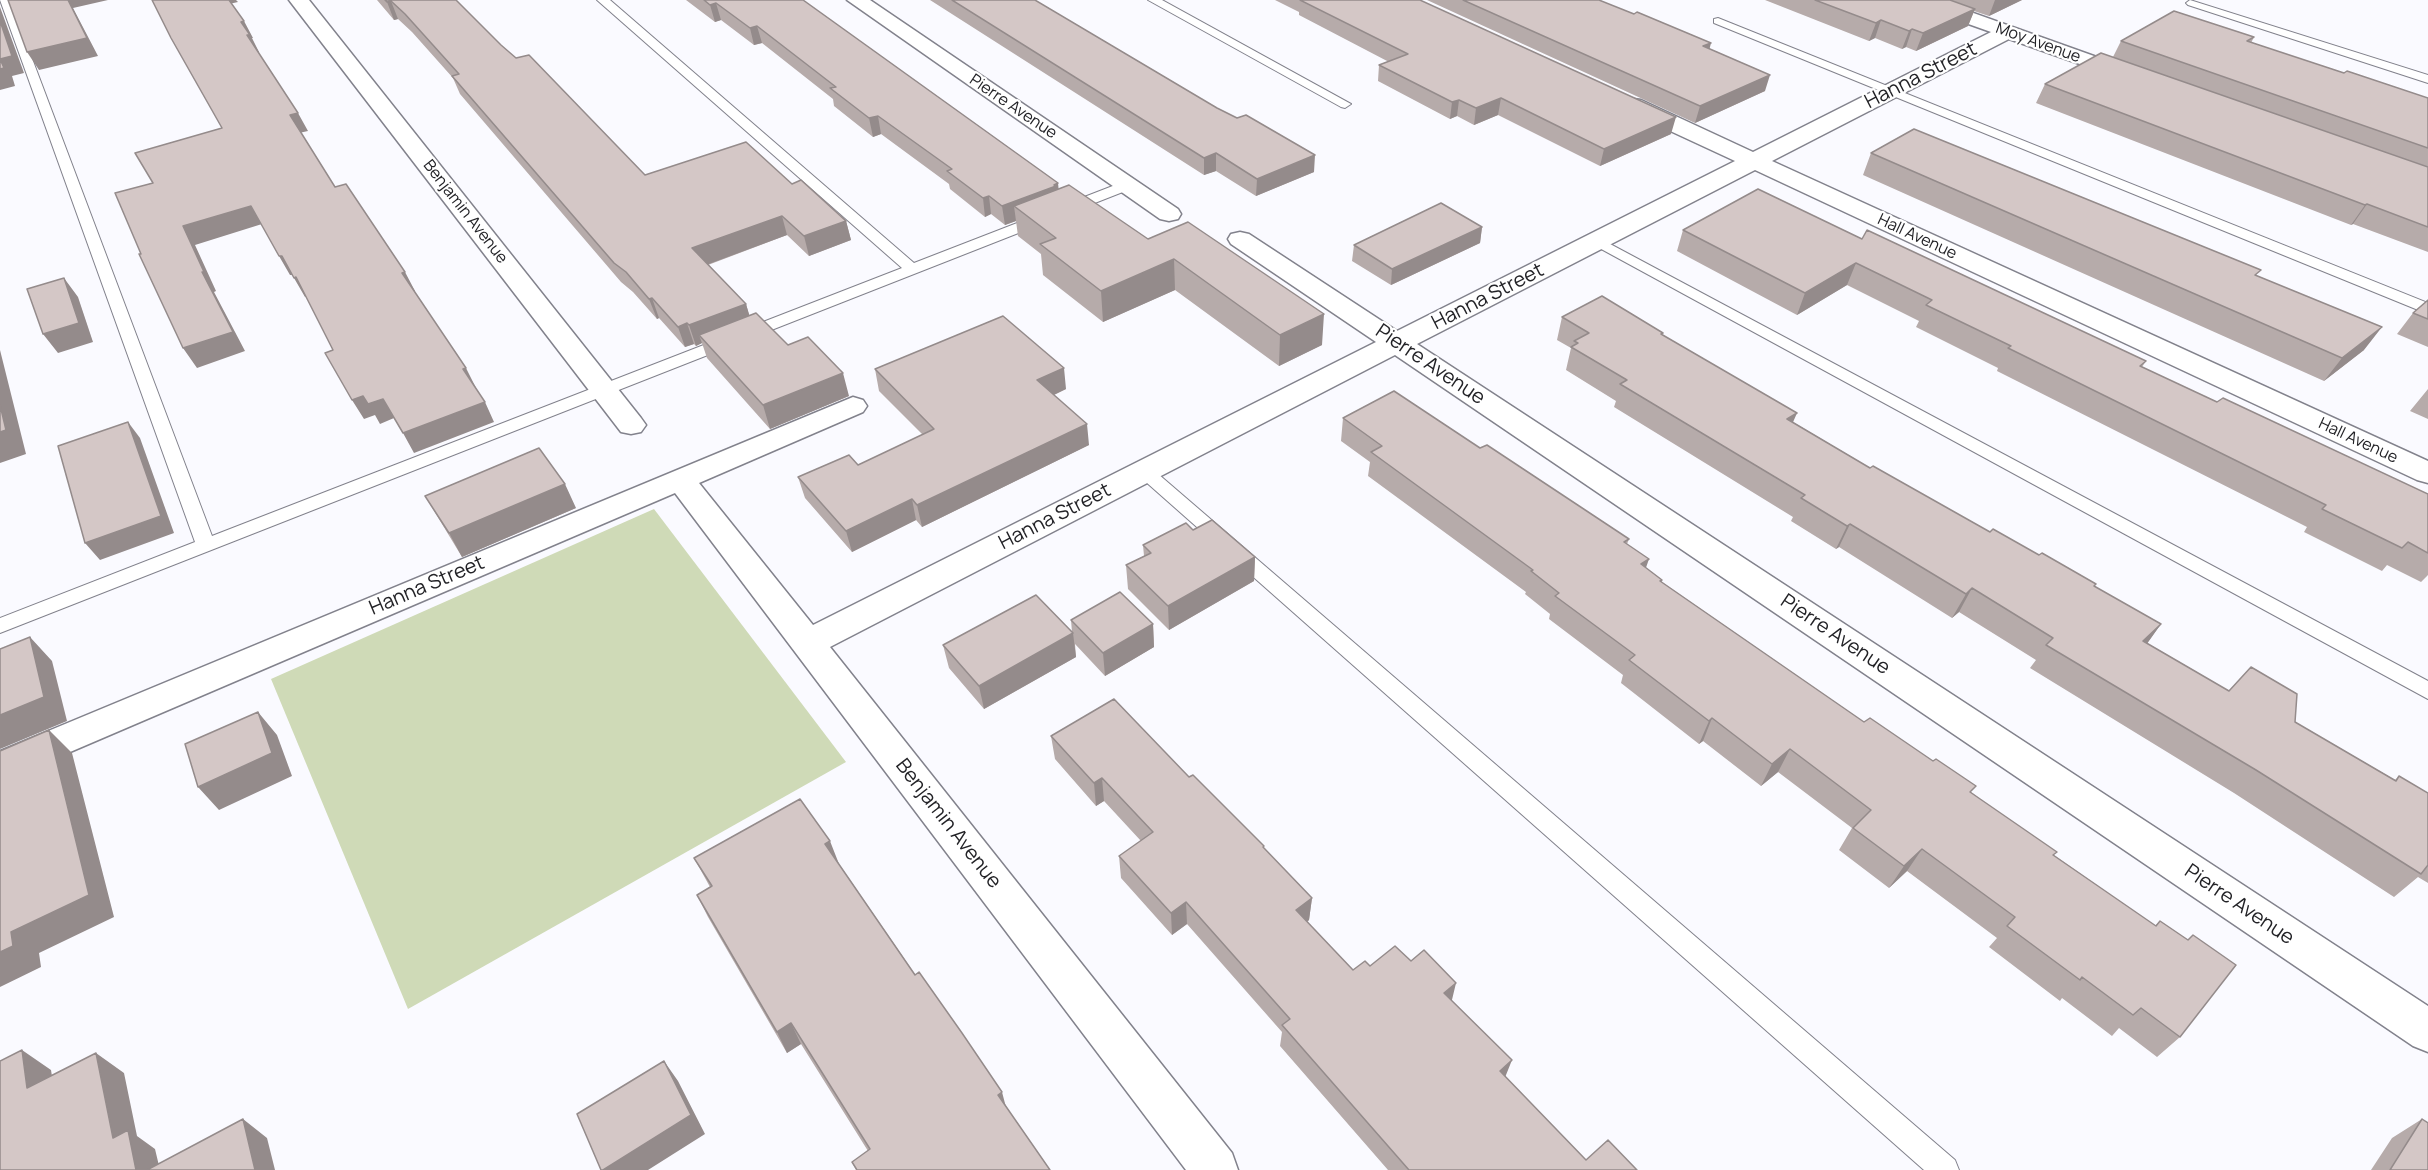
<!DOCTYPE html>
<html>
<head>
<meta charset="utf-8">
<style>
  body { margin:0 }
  canvas { display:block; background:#fafaff }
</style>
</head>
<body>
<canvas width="2428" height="1170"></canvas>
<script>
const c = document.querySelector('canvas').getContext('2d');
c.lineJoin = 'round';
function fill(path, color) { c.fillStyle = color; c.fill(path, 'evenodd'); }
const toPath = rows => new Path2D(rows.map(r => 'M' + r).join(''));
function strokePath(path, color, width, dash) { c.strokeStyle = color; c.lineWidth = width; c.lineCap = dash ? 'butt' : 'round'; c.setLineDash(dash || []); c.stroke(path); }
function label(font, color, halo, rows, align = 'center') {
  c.font = font + ' Manrope,sans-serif'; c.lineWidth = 4.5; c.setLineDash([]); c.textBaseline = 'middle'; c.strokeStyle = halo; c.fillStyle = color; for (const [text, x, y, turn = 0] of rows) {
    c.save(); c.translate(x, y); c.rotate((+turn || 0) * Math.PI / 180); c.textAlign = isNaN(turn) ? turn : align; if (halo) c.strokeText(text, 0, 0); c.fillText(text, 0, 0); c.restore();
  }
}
fill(toPath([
  [654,509,846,762,408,1009,271,679]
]), '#cfdab7');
const service = toPath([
  [0,0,10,0,212,536,902,268,597,0,610,0,914,263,1123,182,1128,181,1135,185,1133,188,0,633,0,618,195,542,0,0],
  [1148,0,1162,0,1351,104,1345,108,1341,107,1148,0],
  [2190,0,2428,75,2428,83,2188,5,2186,3,2190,0],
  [1718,18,2428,303,2428,314,1714,23,1714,19,1718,18],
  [1597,237,2428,681,2428,699,1592,244,1590,241,1592,238,1597,237],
  [1144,465,1150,467,1955,1160,1959,1170,1924,1170,1138,475,1135,471,1138,467,1144,465]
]);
const minor = toPath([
  [289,0,309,0,641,418,646,425,641,432,631,434,621,432,289,0],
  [847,0,870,0,1178,209,1181,214,1178,219,1169,221,1160,219,847,0],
  [1909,0,1937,0,2136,71,2139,75,2136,79,2129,81,2122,79,2009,39,1772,161,2428,461,2428,483,2417,480,1755,170,1417,344,2428,1006,2428,1052,2413,1046,1395,355,830,647,1232,1153,1238,1170,1186,1170,675,493,0,782,0,751,853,397,863,400,867,406,863,412,699,483,813,625,1376,342,1231,244,1228,239,1231,234,1240,232,1249,234,1397,331,1735,161,1625,110,1622,105,1625,100,1633,99,1641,100,1753,152,1991,32,1912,4,1909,0]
]);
strokePath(service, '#82828c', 2);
strokePath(minor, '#82828c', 3);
fill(service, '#fff');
fill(minor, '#fff');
fill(toPath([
  [377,0,456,0,501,45,645,175,792,184,846,221,851,240,809,256,787,235,708,265,746,304,749,315,788,345,849,396,770,429,707,358,702,343,696,346,694,344,685,347,659,318,657,319,633,292,621,282,460,94,453,78,412,32,398,19,394,20],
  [686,0,803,0,1058,183,1058,189,1148,239,1322,345,1279,366,1175,290,1103,322,1043,275,1041,254,1018,236,1016,221,1005,225,991,214,985,217,950,189,949,184,881,134,873,137,834,106,833,99,762,43,754,45,721,20,715,22],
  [930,0,1035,0,1217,108,1237,118,1314,172,1256,196,1216,171,1204,175],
  [1275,0,1420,0,1671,134,1600,166,1498,115,1474,125,1457,116,1450,119,1378,81,1379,65,1389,62,1299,15,1299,12],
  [1427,0,1599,0,1710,49,1765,91,1695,123],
  [1765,0,2022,0,1989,16,1974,11,1968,26,1916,51,1906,47,1902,49,1875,38,1869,41],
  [2254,37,2251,43,2344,73,2428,98,2428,252,2353,224,2351,225,2036,103,2045,84,2113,57,2121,41],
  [1871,153,2257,276,2364,350,2324,381,1863,175],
  [1482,227,1480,243,1391,285,1352,261,1354,245],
  [1683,230,1862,239,2146,361,2142,367,2217,402,2428,494,2428,575,2421,582,2387,565,2382,571,2304,532,2307,527,1997,371,1998,368,1916,327,1919,321,1847,285,1797,315,1677,251],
  [2428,300,2428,347,2397,334,2413,313],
  [1562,317,1663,333,1662,335,1793,422,1870,468,1990,532,2096,584,2094,586,2161,624,2147,643,2229,691,2295,722,2395,780,2399,776,2428,793,2428,883,2418,877,2394,897,2234,793,2030,668,2036,660,1959,612,1952,618,1839,547,1836,549,1791,521,1793,517,1614,407,1616,401,1566,370,1571,348,1557,340],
  [875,369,1066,389,1054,395,1089,445,922,527,916,520,852,552,805,498,798,477,858,465,923,435,879,391],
  [2428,389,2428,419,2410,411],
  [1343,418,1480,448,1629,539,1627,544,1646,568,1662,580,1662,582,1864,722,1971,792,2054,855,2155,926,2160,921,2188,940,2193,935,2180,1037,2157,1057,2119,1028,2112,1036,2062,998,2060,1001,1989,947,1997,938,1907,871,1889,888,1839,850,1852,828,1778,772,1761,786,1703,741,1699,744,1621,683,1623,675,1549,619,1550,614,1525,594,1526,592,1368,476,1370,462,1341,441],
  [425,496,576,508,462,557],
  [1193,530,1255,557,1254,581,1169,630,1128,589,1126,565,1144,556,1143,545],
  [1071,620,1153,624,1154,647,1105,676,1075,644,1076,657,984,709,949,668,943,645,1072,632],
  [1051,736,1189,777,1264,846,1264,849,1312,898,1309,920,1307,922,1353,970,1370,966,1411,961,1451,1001,1506,1077,1586,1160,1637,1170,1388,1170,1280,1046,1282,1032,1187,924,1172,935,1121,878,1119,856,1141,841,1104,801,1096,806,1055,759],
  [694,858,839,864,1050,1170,856,1170,852,1162,868,1151,801,1044,787,1053,708,917,697,895,710,887],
  [2422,1119,2428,1170,2371,1170,2392,1138]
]), '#b6abaa');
fill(toPath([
  [68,0,108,0,73,8,98,56,39,70,27,52],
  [227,0,236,0,238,2,229,4],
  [1995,0,2022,0,1989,16],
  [391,1,398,19,394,20,387,2],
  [716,3,721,20,715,22,710,5],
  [0,7,24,73,12,76,15,86,0,90],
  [1975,9,1968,26,1916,51,1923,33],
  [1881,20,1875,38,1869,41,1876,23],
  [244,21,253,38,252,38,259,52,256,53,247,35,241,22],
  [757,26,762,43,754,45,750,28],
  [1912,29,1906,47,1902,49,1909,31],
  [1711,43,1707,59,1703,46],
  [1770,75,1765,91,1695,123,1700,106],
  [1501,98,1498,115,1474,125,1476,108],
  [1459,100,1457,116,1450,119,1452,102],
  [298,113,308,131,299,133,290,115],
  [878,116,881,134,873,137,869,118],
  [1676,117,1671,134,1600,166,1604,149],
  [1216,153,1216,171,1204,175,1204,158],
  [1315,155,1314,172,1256,196,1257,179],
  [1058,183,1060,202,1014,206,1016,221,1005,225,1002,206],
  [989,196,991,214,985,217,983,198],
  [2367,204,2353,224,2351,225,2365,205],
  [251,206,262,224,195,245,216,291,214,292,245,351,197,368,183,348,183,226],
  [782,216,787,235,698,268,692,248],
  [846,221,851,240,809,256,804,236],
  [1482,227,1480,243,1391,285,1392,269],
  [279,256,282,256,293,275,290,275],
  [1174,259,1175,290,1103,322,1101,291],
  [1856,263,1847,285,1797,315,1805,293],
  [405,272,415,291,411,292,402,273],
  [296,277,307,296,305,297,294,278],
  [64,278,78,297,93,342,58,353,43,334],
  [652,298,659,318,657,319,649,299],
  [746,304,752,324,699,335,702,343,696,346,689,325],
  [1324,314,1322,345,1279,366,1280,335],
  [687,323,694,344,685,347,678,327],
  [2382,327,2364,350,2324,381,2342,358],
  [0,350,26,454,0,463],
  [466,368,476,388,473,389,463,369],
  [1064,368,1066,389,1039,402,1037,380],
  [843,373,849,396,770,429,763,405],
  [363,396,383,399,394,418,380,424,375,415,364,419,352,400],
  [485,402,494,422,414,453,403,433],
  [1797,413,1787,436,1787,419],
  [128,422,140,438,174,533,100,560,85,543],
  [1087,424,1089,445,922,527,917,505],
  [565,484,576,508,462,557,449,533],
  [912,499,916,520,852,552,846,531],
  [1850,524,1839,547,1836,549,1847,526],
  [1255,557,1254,581,1169,630,1168,606],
  [1649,559,1641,582,1641,564],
  [1972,588,1959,612,1952,618,1966,594],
  [1153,624,1154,647,1105,676,1103,653],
  [2161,624,2144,648,2143,641],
  [1073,633,1076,657,984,709,979,686],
  [30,637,52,661,67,721,0,749,0,715],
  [258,712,277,735,292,776,219,810,198,787],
  [1712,718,1703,741,1699,744,1709,721],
  [49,730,72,753,114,917,39,953,41,967,0,987,0,952,11,932],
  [1790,749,1778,772,1761,786,1772,764],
  [1102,778,1104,801,1096,806,1094,783],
  [830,841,839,864,825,844],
  [1922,849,1907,871,1889,888,1904,866],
  [1312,898,1309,920,1294,932,1296,910],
  [1186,902,1187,924,1172,935,1171,913],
  [1456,983,1451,1004,1444,993],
  [791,1023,801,1044,787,1053,777,1032],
  [22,1050,51,1070,57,1108,27,1088],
  [96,1053,124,1073,137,1136,155,1149,160,1170,136,1170,113,1138],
  [1512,1060,1504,1080,1500,1071],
  [664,1061,678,1081,705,1134,648,1170,603,1170],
  [1002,1092,1007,1111,998,1095],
  [243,1119,267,1138,275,1170,255,1170]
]), '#948b8b');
const building = toPath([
  [8,0,68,0,87,38,27,52,8,0],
  [152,0,229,0,244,21,241,22,250,35,247,35,298,113,290,115,335,187,346,184,405,272,402,273,466,368,463,369,485,402,403,433,383,399,368,404,363,396,352,400,325,353,333,350,296,277,294,278,282,256,279,256,251,206,183,226,204,272,202,272,233,332,183,348,139,254,141,254,115,193,153,183,135,153,222,128,171,38,152,0],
  [385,0,456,0,501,45,516,58,529,55,645,175,746,142,792,184,801,180,846,221,804,236,782,216,692,248,746,304,689,325,687,323,678,327,652,298,649,299,626,272,614,263,452,76,459,74,405,14,391,1,387,2,385,0],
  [704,0,803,0,1058,183,1054,185,1056,186,1002,206,989,196,983,198,947,171,952,169,878,116,869,118,830,88,836,87,757,26,750,28,716,3,710,5,704,0],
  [952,0,1035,0,1217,108,1237,118,1246,115,1315,155,1257,179,1216,153,1204,158,952,0],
  [1300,0,1420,0,1676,117,1604,149,1501,98,1476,108,1459,100,1452,102,1379,65,1408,54,1300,0],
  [1463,0,1599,0,1634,14,1637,12,1711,43,1703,46,1770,75,1700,106,1463,0],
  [1815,0,1950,0,1975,9,1923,33,1912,29,1909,31,1881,20,1876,23,1815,0],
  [2174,11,2254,37,2247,41,2344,73,2347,71,2428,98,2428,148,2121,41,2174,11],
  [0,21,12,56,0,59,0,21],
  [2101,53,2428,167,2428,227,2367,204,2365,205,2045,84,2101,53],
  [0,59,4,68,0,69,0,59],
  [1914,129,2261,270,2255,275,2382,327,2342,358,1871,153,1914,129],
  [1069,185,1148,239,1188,222,1324,314,1280,335,1174,259,1101,291,1040,244,1056,238,1014,206,1069,185],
  [1758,189,1862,239,1867,230,2146,361,2140,366,2217,402,2223,398,2428,494,2428,553,2408,542,2402,548,2322,509,2326,505,2008,348,2011,346,1926,305,1932,300,1856,263,1805,293,1683,230,1758,189],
  [1441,203,1482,227,1392,269,1354,245,1441,203],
  [64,278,79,323,43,334,27,289,64,278],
  [1602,296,1663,333,1661,334,1797,413,1787,419,1870,468,1873,466,1990,532,1993,529,2039,555,2042,553,2096,584,2094,586,2161,624,2143,641,2229,691,2251,667,2297,694,2295,722,2396,781,2399,776,2428,793,2428,865,2421,874,2256,770,2046,645,2053,638,1972,588,1966,594,1850,524,1847,526,1801,498,1805,495,1620,384,1627,380,1571,347,1578,343,1574,341,1589,333,1562,317,1602,296],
  [2428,300,2428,319,2413,313,2428,300],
  [756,313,788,345,808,337,843,373,763,405,699,335,756,313],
  [1003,316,1064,368,1037,380,1087,424,917,505,912,499,846,531,798,477,849,455,858,465,934,429,875,369,1003,316],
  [1394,391,1480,448,1487,445,1629,539,1624,542,1649,559,1641,564,1662,580,1660,581,1864,722,1870,718,1933,761,1936,759,1976,786,1970,792,2057,852,2053,855,2156,926,2160,921,2188,940,2193,935,2236,965,2180,1037,2141,1008,2133,1015,2082,977,2080,980,2007,926,2015,917,1922,849,1904,866,1853,828,1871,810,1790,749,1772,764,1712,718,1709,721,1629,660,1635,655,1555,596,1559,593,1531,571,1533,570,1371,452,1382,446,1343,418,1394,391],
  [0,405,6,430,0,432,0,405],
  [128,422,161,516,85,543,58,446,128,422],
  [539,448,565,484,449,533,425,496,539,448],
  [1212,520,1255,557,1168,606,1126,565,1151,553,1143,545,1186,523,1193,530,1212,520],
  [1120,592,1153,624,1103,653,1071,620,1120,592],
  [1036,595,1073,633,979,686,943,645,1036,595],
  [30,637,44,697,0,715,0,649,30,637],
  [1114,699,1189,777,1193,775,1264,846,1263,847,1312,898,1296,910,1353,970,1365,961,1370,966,1395,946,1411,961,1424,950,1456,983,1444,993,1512,1060,1500,1071,1586,1160,1608,1140,1637,1170,1409,1170,1282,1025,1290,1019,1186,902,1171,913,1119,856,1153,832,1102,778,1094,783,1051,736,1114,699],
  [258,712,272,753,198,787,185,744,258,712],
  [49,730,89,895,11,932,13,946,0,952,0,751,49,730],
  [800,799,830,841,825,844,915,975,919,972,962,1033,1002,1092,998,1095,1050,1170,857,1170,852,1162,870,1149,791,1023,777,1032,697,895,712,886,694,858,800,799],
  [22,1050,27,1088,96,1053,113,1138,128,1130,136,1170,0,1170,0,1061,22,1050],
  [664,1061,691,1115,603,1170,601,1170,577,1114,664,1061],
  [243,1119,255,1170,147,1170,243,1119],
  [2422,1119,2428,1123,2428,1170,2390,1170,2422,1119]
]);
fill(building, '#d4c7c6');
strokePath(building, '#948b8b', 1.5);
label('16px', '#232327', '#fff', [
  ["Moy Avenue",2038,43,20],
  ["Pierre Avenue",1013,107,34],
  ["Benjamin Avenue",465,212,52],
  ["Hall Avenue",1917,237,25],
  ["Hall Avenue",2358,441,25]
]);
label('20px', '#232327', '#fff', [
  ["Hanna Street",1921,76,-27],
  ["Hanna Street",1488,297,-27],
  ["Pierre Avenue",1430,365,34],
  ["Hanna Street",1055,517,-27],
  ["Hanna Street",427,586,-23],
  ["Pierre Avenue",1835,635,34],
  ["Benjamin Avenue",948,824,52],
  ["Pierre Avenue",2239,905,34]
]);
</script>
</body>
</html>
